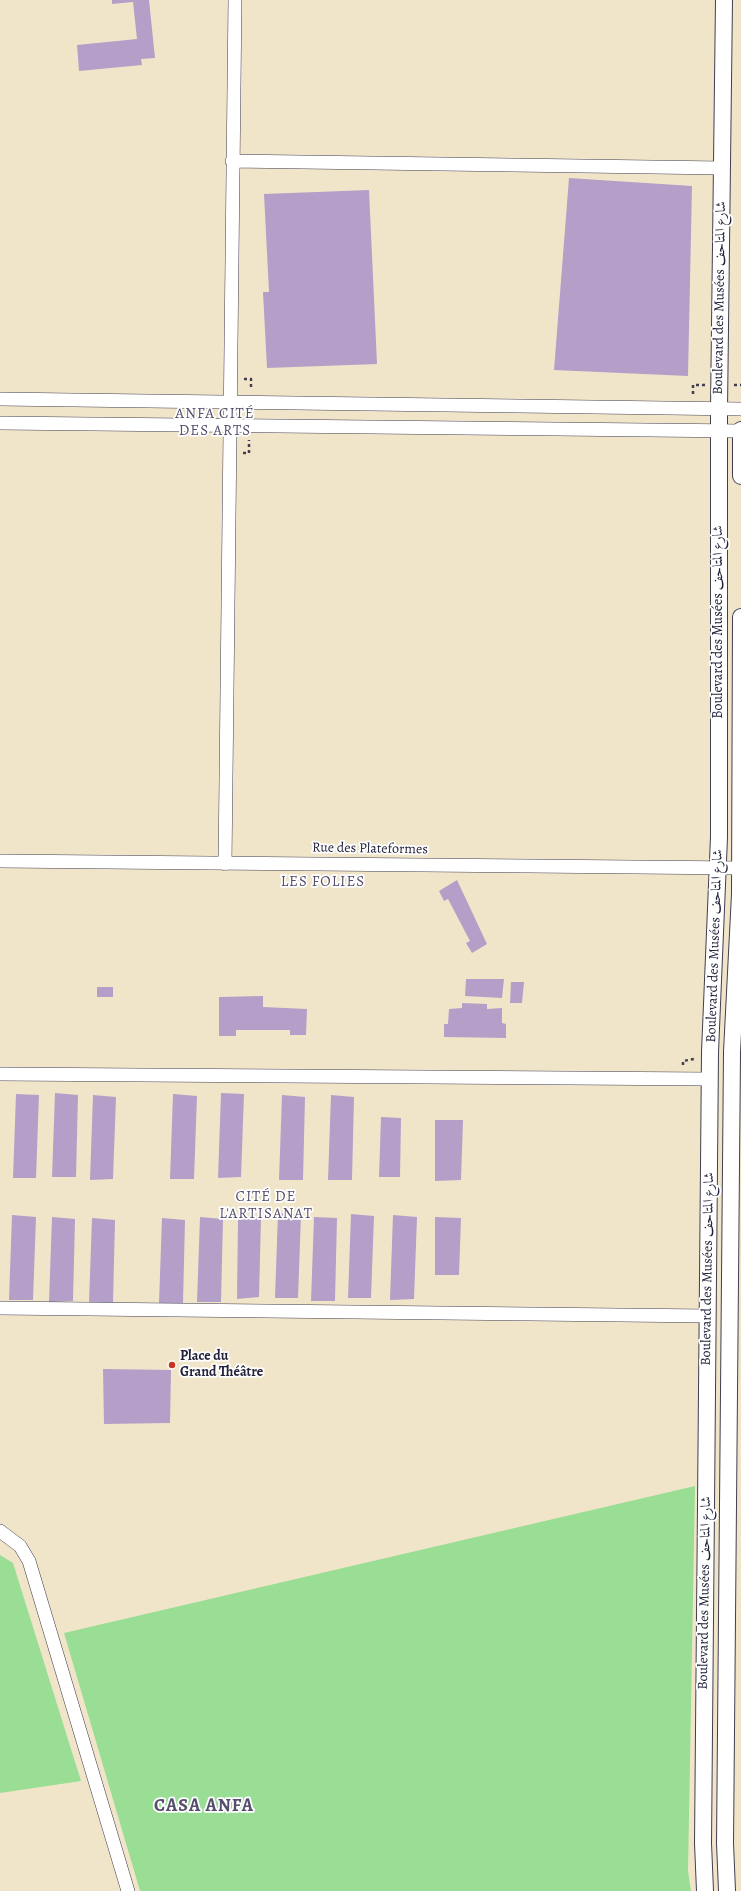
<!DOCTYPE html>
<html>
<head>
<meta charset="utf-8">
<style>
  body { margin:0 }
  canvas { display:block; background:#f0e5c9 }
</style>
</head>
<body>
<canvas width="741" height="1891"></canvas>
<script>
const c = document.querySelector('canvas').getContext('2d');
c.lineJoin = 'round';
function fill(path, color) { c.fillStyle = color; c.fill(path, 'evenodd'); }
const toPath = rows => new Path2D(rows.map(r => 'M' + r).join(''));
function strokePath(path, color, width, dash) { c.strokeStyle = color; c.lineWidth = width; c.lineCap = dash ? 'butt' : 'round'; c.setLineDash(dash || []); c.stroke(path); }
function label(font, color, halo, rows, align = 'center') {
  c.font = font + ' Alegreya,Amiri,serif'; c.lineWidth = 3.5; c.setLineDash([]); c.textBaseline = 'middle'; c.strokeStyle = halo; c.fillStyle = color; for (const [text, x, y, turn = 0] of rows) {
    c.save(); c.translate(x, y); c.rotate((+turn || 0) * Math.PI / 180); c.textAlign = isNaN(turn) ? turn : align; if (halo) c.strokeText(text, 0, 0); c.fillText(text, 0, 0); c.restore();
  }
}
fill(toPath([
  [695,1486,688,1871,691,1891,140,1891,64,1633],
  [0,1555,13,1563,81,1781,0,1793]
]), '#9add94');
fill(toPath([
  [112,0,149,0,155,58,141,59,142,65,79,71,77,45,137,39,133,2,112,4],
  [569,178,692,186,688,376,554,370],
  [369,190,377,364,267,368,263,292,269,292,264,194],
  [457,880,487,944,472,953,466,943,470,941,448,899,444,901,439,891],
  [466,979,504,979,502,998,465,996],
  [511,982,524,982,522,1003,510,1003],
  [97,987,113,987,113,997,97,997],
  [263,996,263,1007,307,1009,306,1035,290,1035,290,1030,236,1030,236,1036,219,1036,219,997],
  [462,1003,487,1004,487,1009,502,1008,502,1023,506,1024,506,1038,444,1037,444,1024,448,1024,449,1009,462,1008],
  [55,1093,78,1095,76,1177,52,1177],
  [221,1093,244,1094,241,1177,218,1178],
  [16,1094,39,1095,36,1178,13,1178],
  [173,1094,197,1096,194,1179,170,1179],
  [93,1095,116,1097,113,1179,90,1180],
  [282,1095,305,1097,303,1180,279,1180],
  [331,1095,354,1097,352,1180,328,1180],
  [381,1117,401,1118,400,1177,379,1177],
  [435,1120,463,1120,461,1180,435,1181],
  [278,1213,301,1215,298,1298,275,1298],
  [351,1214,374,1216,371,1298,348,1298],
  [12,1215,36,1217,33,1300,9,1300],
  [393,1215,417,1217,414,1299,390,1300],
  [52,1217,75,1219,73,1301,49,1302],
  [200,1217,223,1219,221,1302,197,1302],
  [314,1217,337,1218,335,1301,311,1301],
  [435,1217,461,1218,459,1275,435,1275],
  [92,1218,115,1220,113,1303,89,1303],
  [162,1218,185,1220,183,1303,159,1303],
  [261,1218,259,1297,237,1299,238,1219],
  [103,1369,171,1370,170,1423,104,1424]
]), '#b49fc8');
const minor = toPath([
  [232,161,722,168],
  [0,399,741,409],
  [0,423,741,431],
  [0,861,740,868],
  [225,864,235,0],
  [0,1074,710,1079],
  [0,1308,708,1316],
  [0,1531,20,1546,29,1561,128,1891]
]);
const tertiary = toPath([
  [741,430,741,476],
  [705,1891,703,1843,710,1052,719,837,719,409,724,0],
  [727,1891,725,1843,732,1052,740,894,741,617]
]);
strokePath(minor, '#413f50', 14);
strokePath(tertiary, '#413f50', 18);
strokePath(toPath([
  [244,379,251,379,251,389],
  [734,385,741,385],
  [693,394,693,385,705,385],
  [243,453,249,453,249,440],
  [683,1065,683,1061,694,1059]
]), '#413f50', 2.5, [3, 3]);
strokePath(minor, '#fff', 13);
strokePath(tertiary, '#fff', 16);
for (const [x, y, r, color] of [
  [172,1365,4,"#c8321e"]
]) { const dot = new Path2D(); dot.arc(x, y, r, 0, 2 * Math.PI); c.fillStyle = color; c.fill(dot); strokePath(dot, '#fff', 1.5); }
label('14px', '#22223b', '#fff', [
  ["Boulevard des Musées شارع المتاحف",720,298,-89],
  ["Boulevard des Musées شارع المتاحف",719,622,-90],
  ["Rue des Plateformes",370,849,1],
  ["Boulevard des Musées شارع المتاحف",715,946,-88],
  ["Boulevard des Musées شارع المتاحف",708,1269,-89],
  ["Boulevard des Musées شارع المتاحف",705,1593,-89]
]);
label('bold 14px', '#22223b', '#fff', [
  ["Place du",180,1357],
  ["Grand Théâtre",180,1373]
], 'left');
c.letterSpacing = '1px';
label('15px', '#554e6c', '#fff', [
  ["ANFA CITÉ",215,414],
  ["DES ARTS",215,431],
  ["LES FOLIES",323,882],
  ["CITÉ DE",266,1197],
  ["L'ARTISANAT",266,1214]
]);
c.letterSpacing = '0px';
c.letterSpacing = '1px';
label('bold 18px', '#554e6c', '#fff', [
  ["CASA ANFA",204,1807]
]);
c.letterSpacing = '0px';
</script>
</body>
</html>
